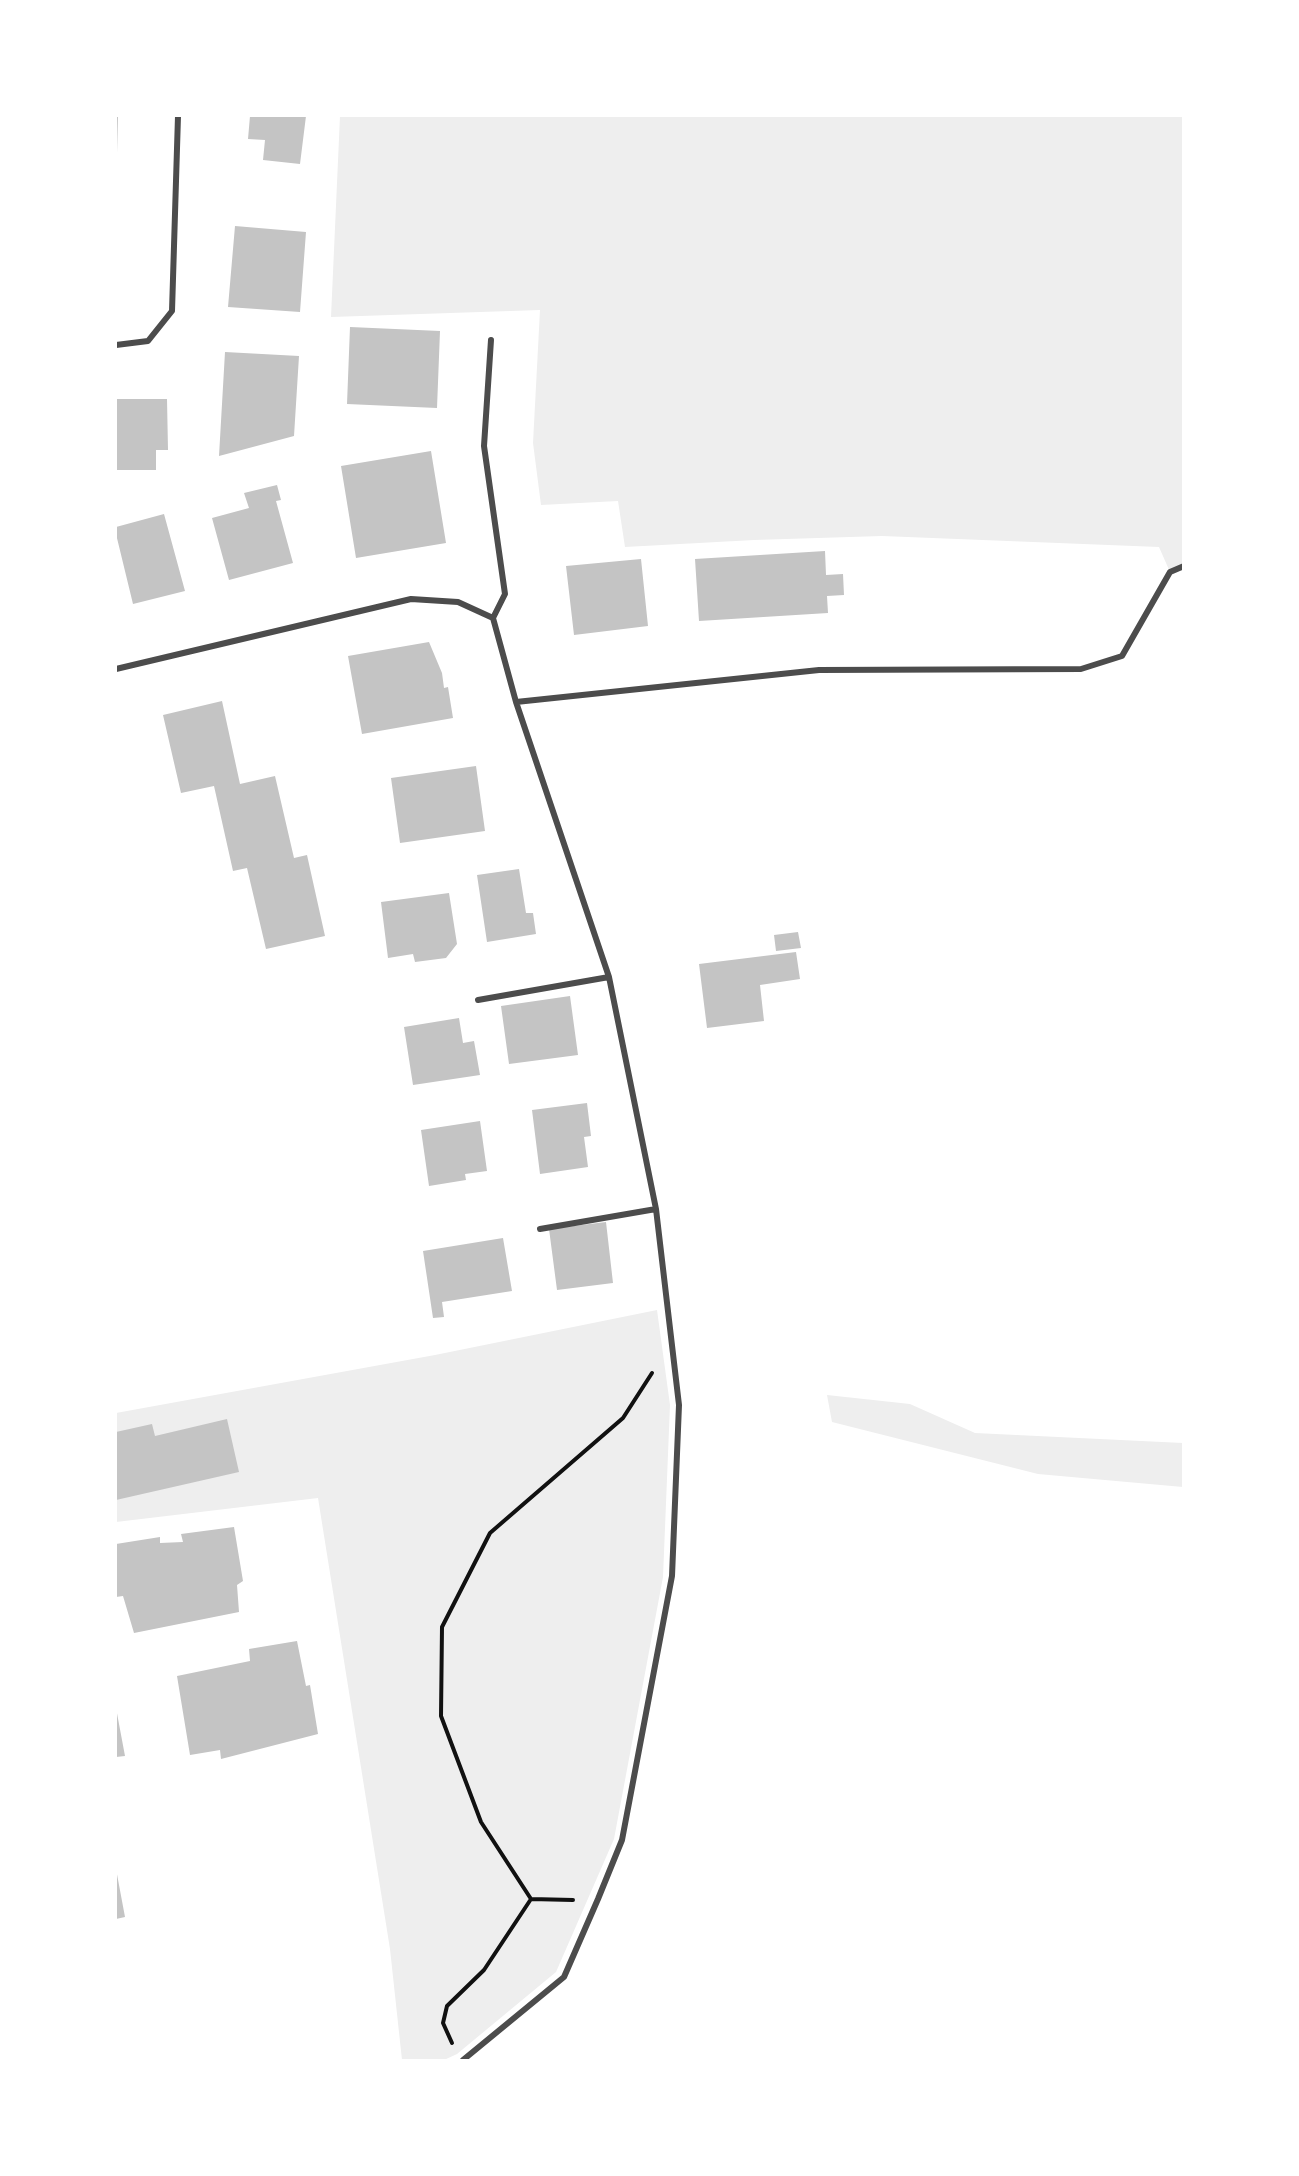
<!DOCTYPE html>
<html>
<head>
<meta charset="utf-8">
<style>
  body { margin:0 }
  #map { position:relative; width:1299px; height:2176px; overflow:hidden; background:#fff; font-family:Karla,sans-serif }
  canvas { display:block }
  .frame { position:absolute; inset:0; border:117px solid #fff; pointer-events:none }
</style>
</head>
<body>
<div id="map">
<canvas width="1299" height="2176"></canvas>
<div class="frame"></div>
</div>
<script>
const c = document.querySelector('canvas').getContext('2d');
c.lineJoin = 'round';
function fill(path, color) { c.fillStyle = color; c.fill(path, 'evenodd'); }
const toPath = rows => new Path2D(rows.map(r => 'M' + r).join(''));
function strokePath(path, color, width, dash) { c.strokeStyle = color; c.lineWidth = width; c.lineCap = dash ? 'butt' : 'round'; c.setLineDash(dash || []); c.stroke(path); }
fill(toPath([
  [340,116,1183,116,1183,566,1170,572,1159,547,882,536,754,540,625,547,618,501,541,505,533,443,540,310,331,317],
  [657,1310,670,1405,663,1577,614,1839,556,1972,457,2054,444,2060,402,2060,390,1949,318,1498,116,1522,116,1413,435,1355],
  [827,1395,910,1404,975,1433,1183,1443,1183,1487,1038,1474,832,1422]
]), '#eee');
fill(toPath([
  [116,116,118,116,117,153,116,153],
  [250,116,306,116,300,164,263,160,265,140,248,139],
  [235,226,306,232,300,312,228,307],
  [350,327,440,331,437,408,347,404],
  [225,352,299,356,294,436,219,456],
  [116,399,167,399,168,450,156,450,156,470,116,470],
  [431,451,446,543,356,558,341,466],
  [277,485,281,500,276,501,293,563,229,580,212,518,249,508,244,493],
  [164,514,185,591,133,604,116,534,116,527],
  [825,551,826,575,843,574,844,595,827,596,828,613,699,621,695,559],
  [641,559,648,626,574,635,566,566],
  [429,642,442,673,444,688,448,687,453,718,362,734,348,656],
  [222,701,240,784,275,776,294,858,307,855,325,936,266,949,247,868,233,871,214,786,181,793,163,715],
  [476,766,485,831,400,843,391,778],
  [519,869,526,913,533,913,536,934,487,942,477,875],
  [449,893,457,944,446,958,415,962,413,954,388,958,381,902],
  [798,932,801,948,776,951,774,935],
  [796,952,800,979,760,985,764,1021,707,1028,699,964],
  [570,996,578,1055,509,1064,501,1006],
  [459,1018,463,1043,474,1041,480,1075,413,1085,404,1027],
  [587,1103,591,1136,584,1137,588,1167,540,1174,532,1110],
  [480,1121,487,1171,465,1174,466,1180,429,1186,421,1130],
  [606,1222,613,1283,557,1290,549,1229],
  [503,1238,512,1291,442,1302,444,1317,433,1318,423,1251],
  [227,1419,239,1472,116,1500,116,1432,152,1424,155,1436],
  [234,1527,243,1581,237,1585,239,1612,134,1633,123,1596,116,1597,116,1544,160,1537,160,1543,183,1542,181,1534],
  [297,1641,306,1686,310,1685,318,1734,221,1759,220,1750,190,1755,177,1676,250,1661,249,1649],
  [116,1708,125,1756,116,1757],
  [116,1869,125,1917,116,1919]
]), '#c4c4c4');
strokePath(toPath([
  [573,1900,531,1899,481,1822,441,1716,442,1627,490,1533,623,1418,652,1373],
  [452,2043,443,2023,447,2006,484,1970,531,1899]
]), '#111', 4);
strokePath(toPath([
  [491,340,484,446,505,594,493,618],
  [116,345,148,341,172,311,178,116],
  [116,669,411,599,458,602,493,618,516,702,609,977,656,1209,679,1405,672,1576,622,1840,598,1899,564,1977,463,2060],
  [516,702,819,670,1081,669,1122,656,1170,572,1184,566],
  [478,1000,609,977],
  [540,1229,656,1209]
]), '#4c4c4c', 6);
</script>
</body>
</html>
